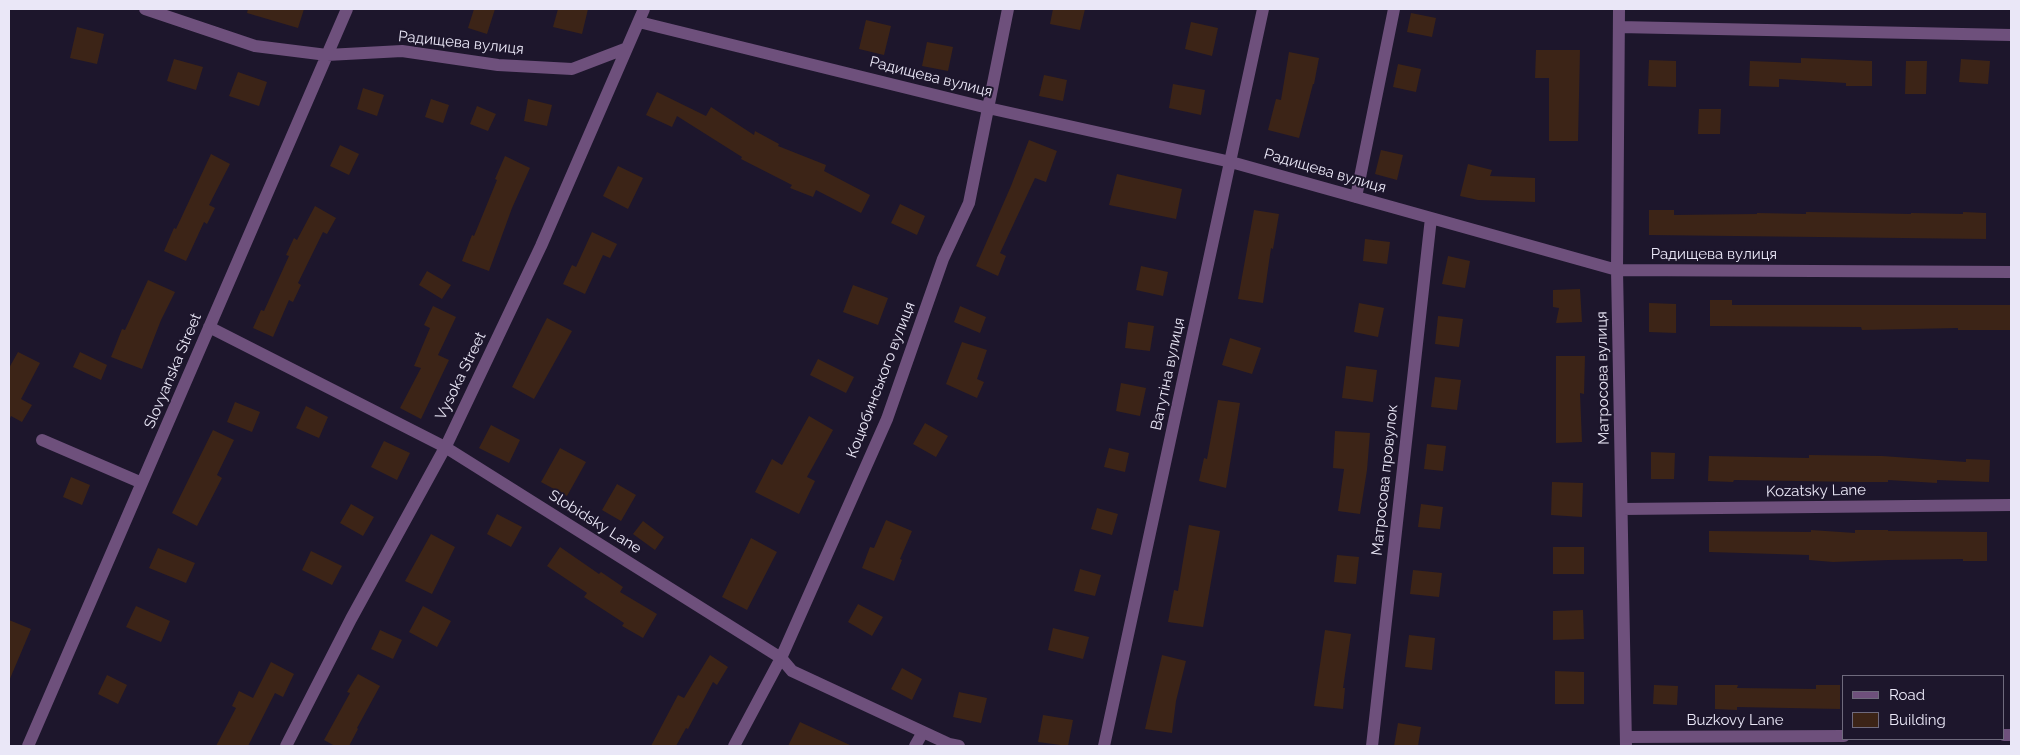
<!DOCTYPE html>
<html>
<head>
<meta charset="utf-8">
<style>
  body { margin:0 }
  #map { position:relative; width:2020px; height:755px; overflow:hidden; background:#1d162c; font-family:Raleway,sans-serif }
  canvas { display:block }
  .frame { position:absolute; inset:0; border:10px solid #eae7f7; pointer-events:none }
  .legend { position:absolute; left:1842px; top:675px; width:162px; height:65px; box-sizing:border-box; background:#1d162c; border:1px solid #6f6a7d; margin:0; padding:6px 9px; list-style:none; font-size:15px; color:#eae7f7 }
  .legend li { display:flex; align-items:center; gap:10px; height:25px }
  .legend b { width:25px; border:1px solid #6f6a7d }
</style>
</head>
<body>
<div id="map">
<canvas width="2020" height="755"></canvas>
<div class="frame"></div>
<ul class="legend">
<li><b style="height:6px;background:#6e507c"></b>Road</li>
<li><b style="height:14px;background:#3c2417"></b>Building</li>
</ul>
</div>
<script>
const c = document.querySelector('canvas').getContext('2d');
c.lineJoin = 'round';
function fill(path, color) { c.fillStyle = color; c.fill(path, 'evenodd'); }
const toPath = rows => new Path2D(rows.map(r => 'M' + r).join(''));
function strokePath(path, color, width, dash) { c.strokeStyle = color; c.lineWidth = width; c.lineCap = dash ? 'butt' : 'round'; c.setLineDash(dash || []); c.stroke(path); }
function label(font, color, halo, rows, align = 'center') {
  c.font = font + ' Raleway,sans-serif'; c.lineWidth = 4; c.setLineDash([]); c.textBaseline = 'middle'; c.strokeStyle = halo; c.fillStyle = color; for (const [text, x, y, turn = 0] of rows) {
    c.save(); c.translate(x, y); c.rotate((+turn || 0) * Math.PI / 180); c.textAlign = isNaN(turn) ? turn : align; if (halo) c.strokeText(text, 0, 0); c.fillText(text, 0, 0); c.restore();
  }
}
fill(toPath([
  [248,9,304,9,298,28,247,13],
  [474,9,495,9,487,34,468,28],
  [558,9,588,9,582,34,553,27],
  [1053,9,1085,9,1080,30,1050,24],
  [1411,13,1436,18,1432,37,1407,32],
  [866,20,891,26,884,55,859,49],
  [1191,22,1218,28,1212,56,1185,49],
  [77,27,104,34,97,64,70,58],
  [927,42,953,47,948,71,922,66],
  [1536,50,1580,50,1578,141,1549,141,1549,78,1535,78],
  [1289,52,1319,58,1314,84,1313,84,1299,138,1268,130,1276,99,1281,100],
  [1801,58,1872,61,1872,86,1846,86,1846,83,1779,79,1779,87,1749,86,1750,61,1801,63],
  [174,59,203,67,196,90,167,81],
  [1961,59,1990,61,1988,84,1959,82],
  [1649,60,1676,61,1676,87,1648,86],
  [1906,61,1927,61,1926,94,1905,94],
  [1398,64,1421,69,1416,92,1393,87],
  [238,72,267,82,259,106,229,96],
  [1044,75,1067,80,1063,101,1039,96],
  [1173,84,1205,90,1201,115,1169,108],
  [363,88,384,95,377,116,357,109],
  [657,92,706,116,711,107,754,135,755,131,779,144,778,146,826,165,824,171,870,195,861,213,816,190,813,197,790,188,792,185,741,159,742,157,677,116,672,127,646,115],
  [431,99,449,105,443,123,425,117],
  [528,99,552,105,547,126,524,121],
  [477,106,496,114,488,131,470,124],
  [1699,109,1721,109,1720,134,1698,134],
  [1029,140,1057,151,1046,182,1035,178,1000,253,1006,256,998,276,976,266,1011,186],
  [340,145,359,154,349,175,330,166],
  [1381,150,1403,155,1397,180,1375,174],
  [211,154,230,164,209,205,215,208,207,224,204,222,186,261,164,251,174,228,176,229],
  [505,156,530,168,512,208,489,271,462,261,472,235,474,236,497,180,495,179],
  [1468,164,1492,170,1490,176,1535,178,1535,202,1478,200,1460,196],
  [618,166,643,178,628,209,603,196],
  [1117,174,1182,189,1176,219,1109,205],
  [900,204,925,216,917,235,891,223],
  [315,206,336,218,327,234,323,232,298,283,301,285,293,302,289,300,273,337,253,328,261,310,264,311,289,256,286,255,294,238,297,240],
  [1254,210,1279,214,1273,249,1271,248,1263,303,1238,299],
  [1649,210,1674,210,1674,215,1757,214,1757,213,1806,214,1806,212,1911,214,1911,213,1963,214,1963,212,1986,213,1986,239,1649,235],
  [592,232,617,244,610,258,603,255,585,294,563,284,572,265,576,267],
  [1365,239,1390,242,1387,264,1363,261],
  [1448,256,1470,261,1465,288,1442,284],
  [1141,266,1168,272,1163,296,1136,290],
  [427,271,451,285,442,299,419,285],
  [148,280,175,292,161,320,142,369,111,357,122,329,125,330],
  [853,285,888,298,878,325,843,312],
  [1580,289,1582,322,1556,323,1559,308,1553,307,1553,290],
  [1710,300,1732,300,1732,305,2011,305,2011,330,1958,330,1958,328,1862,330,1861,327,1710,326],
  [1359,303,1384,308,1378,337,1354,332],
  [1649,303,1676,304,1676,333,1649,332],
  [433,306,456,317,438,355,449,360,421,419,400,408,421,368,414,366,430,328,424,325],
  [960,306,986,317,980,333,954,322],
  [1438,316,1463,319,1459,347,1435,344],
  [547,318,572,331,534,399,512,387],
  [1128,322,1154,326,1150,351,1125,348],
  [1230,338,1261,348,1252,374,1222,365],
  [962,342,987,350,977,379,984,382,977,398,946,384],
  [18,352,40,363,21,399,32,405,22,422,11,416,9,421,9,368],
  [80,352,107,365,101,380,73,367],
  [1556,356,1585,356,1584,394,1580,393,1582,442,1556,443],
  [818,359,854,377,846,393,810,375],
  [1346,366,1377,370,1373,402,1342,398],
  [1435,377,1461,380,1457,410,1431,407],
  [1121,383,1146,388,1140,416,1116,411],
  [1218,400,1240,403,1226,488,1199,481,1204,458,1207,459],
  [235,402,260,412,252,432,227,422],
  [306,406,328,417,319,438,296,428],
  [809,416,833,430,807,477,815,481,799,514,755,492,772,459,782,465],
  [925,423,948,436,936,457,913,444],
  [491,425,520,440,509,463,479,448],
  [213,430,234,440,217,475,222,478,197,526,172,513],
  [1335,431,1370,433,1367,470,1360,514,1338,511,1344,469,1333,468],
  [384,441,410,453,397,480,371,467],
  [1427,444,1446,446,1443,471,1424,469],
  [560,448,586,462,567,496,541,482],
  [1109,448,1129,453,1125,472,1104,467],
  [1651,452,1675,453,1674,479,1651,479],
  [1809,455,1882,456,1966,462,1966,459,1990,460,1989,482,1937,480,1937,483,1888,480,1888,482,1860,482,1734,480,1733,482,1708,481,1709,456,1809,458],
  [71,477,90,485,82,505,63,497],
  [1552,482,1583,483,1582,517,1551,515],
  [617,484,636,495,621,521,602,510],
  [351,504,374,517,363,536,340,523],
  [1421,504,1443,507,1440,529,1418,527],
  [1097,508,1118,514,1112,535,1091,529],
  [497,514,522,527,511,547,487,534],
  [886,520,912,531,900,559,902,560,894,581,862,568,870,547,874,548],
  [643,521,664,537,655,550,633,534],
  [1189,525,1220,531,1203,627,1168,622,1174,590,1178,591],
  [1811,530,1855,533,1855,530,1888,530,1888,531,1987,532,1987,561,1963,561,1963,559,1889,560,1833,562,1809,560,1809,555,1709,552,1709,531,1811,532],
  [431,534,455,547,432,594,405,581],
  [751,538,777,552,747,610,722,597],
  [560,547,599,574,601,572,623,587,620,592,657,614,643,638,622,626,624,623,584,597,587,593,547,566],
  [1553,547,1584,547,1584,574,1553,574],
  [158,548,195,563,186,583,149,568],
  [311,551,342,566,332,585,302,570],
  [1337,555,1359,557,1356,584,1334,582],
  [1080,569,1101,575,1095,596,1074,591],
  [1413,570,1442,573,1439,597,1410,594],
  [858,604,883,617,872,636,848,622],
  [136,606,170,621,161,642,126,627],
  [423,606,451,621,437,647,409,632],
  [1583,610,1584,639,1553,640,1553,611],
  [9,620,31,629,9,681],
  [1053,628,1089,637,1083,659,1048,650],
  [380,630,402,640,393,659,371,649],
  [1325,630,1351,634,1343,688,1345,688,1343,709,1314,706],
  [1409,635,1435,638,1432,670,1405,667],
  [710,655,728,667,717,685,713,682,688,729,686,728,676,746,651,746,678,695,684,698],
  [1162,655,1186,661,1176,701,1172,733,1145,729],
  [271,662,294,674,283,697,275,693,248,746,216,746,236,708,232,706,239,691,253,698],
  [902,668,922,679,912,700,891,689],
  [1555,671,1584,672,1584,704,1555,704],
  [358,674,380,686,357,728,358,729,349,746,335,746,324,740,350,693,347,692],
  [107,675,127,685,118,704,98,694],
  [1654,685,1678,686,1677,705,1653,704],
  [1715,685,1738,685,1737,688,1816,689,1816,685,1840,685,1840,709,1737,707,1737,710,1715,709],
  [959,692,987,698,981,723,953,717],
  [1043,715,1073,720,1068,746,1038,742],
  [800,722,852,746,788,746],
  [1398,723,1421,727,1418,746,1394,746]
]), '#3c2417');
strokePath(toPath([
  [145,9,255,46,327,55,402,51,498,65,572,69,627,48],
  [1619,9,1617,270,1626,746],
  [639,22,988,108,1231,162,1617,270,2011,272],
  [1619,27,2011,35],
  [1356,197,1394,9],
  [209,327,445,447,781,658,792,671,949,744,959,746],
  [42,440,142,483],
  [1622,509,2011,505],
  [2004,735,2011,735],
  [1626,737,1844,736],
  [28,746,347,9],
  [286,746,351,619,447,444,541,246,644,9],
  [734,746,781,658,887,419,943,259,969,203,1008,9],
  [915,746,923,732],
  [1104,746,1263,9],
  [1372,746,1431,218]
]), '#6e507c', 12);
label('15px', '#eae7f7', '#1d162c', [
  ["Радищева вулиця",461,43,6],
  ["Радищева вулиця",931,77,14],
  ["Радищева вулиця",1325,171,16],
  ["Радищева вулиця",1714,254],
  ["Slovyanska Street",173,371,-67],
  ["Ватутіна вулиця",1168,374,-78],
  ["Vysoka Street",461,376,-64],
  ["Матросова вулиця",1603,378,-91],
  ["Коцюбинського вулиця",881,380,-69],
  ["Матросова провулок",1385,480,-84],
  ["Kozatsky Lane",1816,491,-1],
  ["Slobidsky Lane",595,522,32],
  ["Buzkovy Lane",1735,720]
]);
</script>
</body>
</html>
